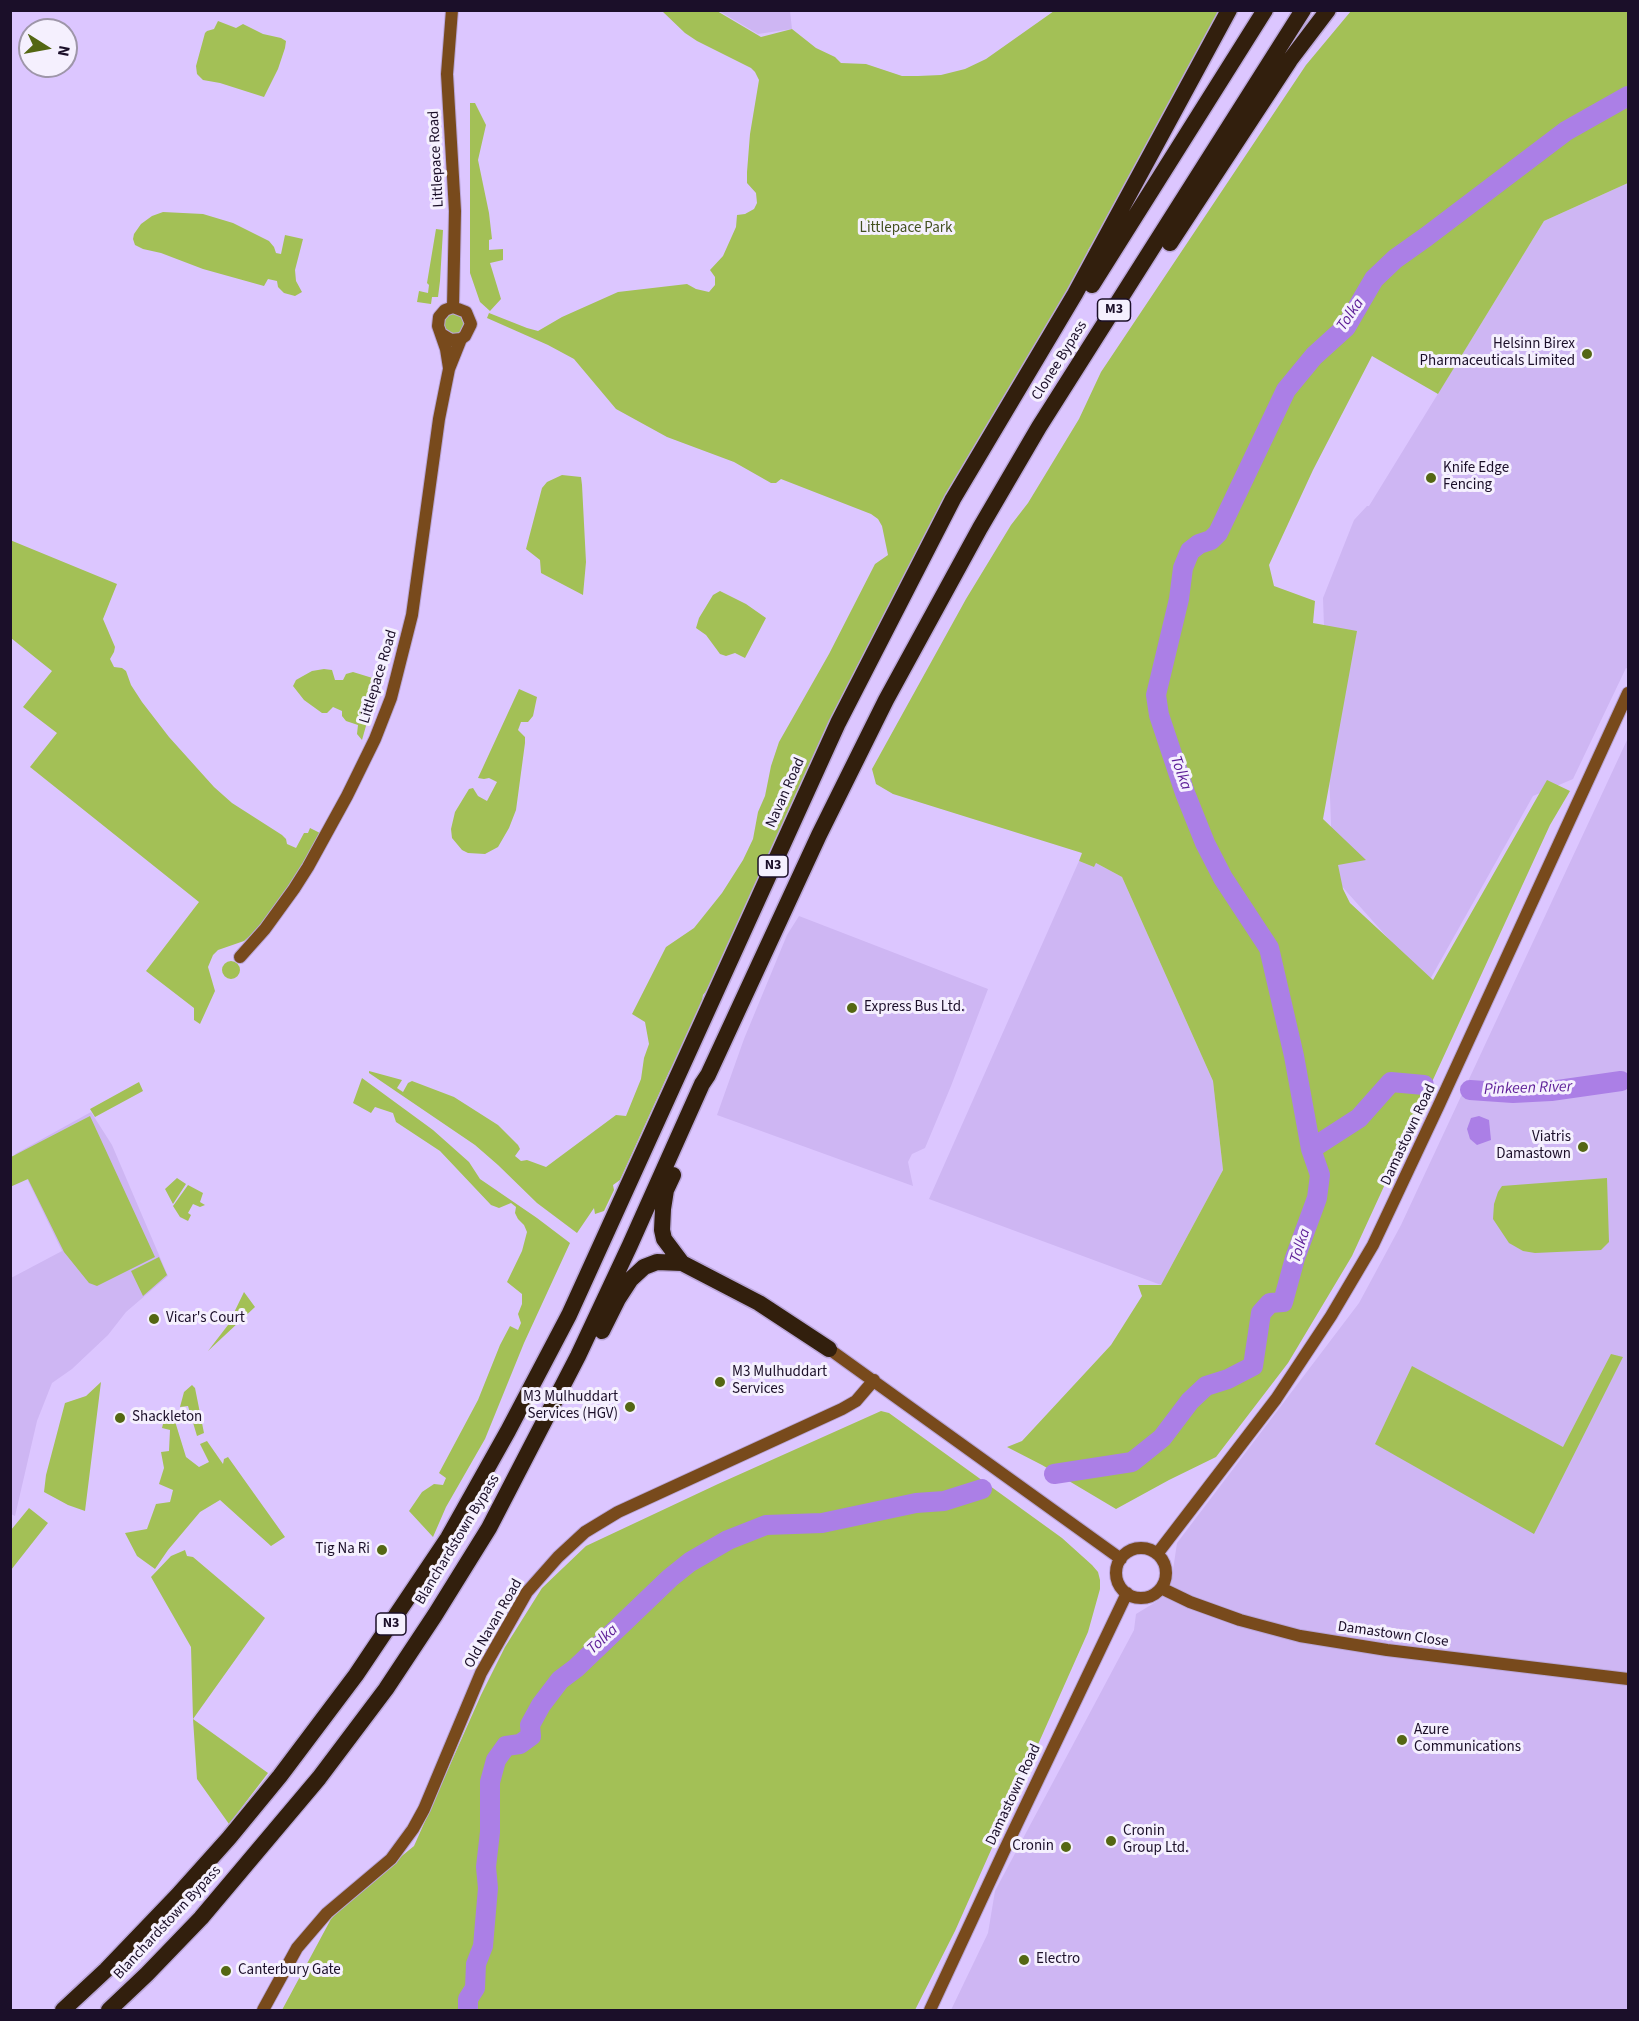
<!DOCTYPE html>
<html>
<head>
<meta charset="utf-8">
<style>
  body { margin:0 }
  #map { position:relative; width:1639px; height:2021px; overflow:hidden; background:#dcc6ff; font-family:"Source Sans 3",sans-serif }
  canvas { display:block }
  .frame { position:absolute; inset:0; border:12px solid #1b0f29; pointer-events:none }
  .north { position:absolute; left:18px; top:18px; width:60px; height:60px; box-sizing:border-box; background:#f5f0fe; border:2px solid #9e96a9; border-radius:50%; rotate:101deg; font-size:16px; font-weight:700; line-height:24px; text-align:center; color:#1b0f29 }
  .north::after { content:''; display:block; margin:auto; width:21px; height:27px; background:#546713; clip-path:polygon(50% 0,100% 100%,50% 72%,0 100%) }
</style>
</head>
<body>
<div id="map">
<canvas width="1639" height="2021"></canvas>
<div class="frame"></div>
<div class="north">N</div>
</div>
<script>
const c = document.querySelector('canvas').getContext('2d');
c.lineJoin = 'round';
function fill(path, color) { c.fillStyle = color; c.fill(path, 'evenodd'); }
const toPath = rows => new Path2D(rows.map(r => 'M' + r).join(''));
function strokePath(path, color, width, dash) { c.strokeStyle = color; c.lineWidth = width; c.lineCap = dash ? 'butt' : 'round'; c.setLineDash(dash || []); c.stroke(path); }
function label(font, color, halo, rows, align = 'center') {
  c.font = font + ' "Source Sans 3",sans-serif'; c.lineWidth = 6; c.setLineDash([]); c.textBaseline = 'middle'; c.strokeStyle = halo; c.fillStyle = color; for (const [text, x, y, turn = 0] of rows) {
    c.save(); c.translate(x, y); c.rotate((+turn || 0) * Math.PI / 180); c.textAlign = isNaN(turn) ? turn : align; if (halo) c.strokeText(text, 0, 0); c.fillText(text, 0, 0); c.restore();
  }
}
fill(toPath([
  [719,11,790,11,792,29,758,34],
  [1628,183,1628,669,1626,668,1573,779,1533,796,1428,983,1338,882,1332,853,1323,598,1354,520,1367,506,1369,506,1544,221],
  [1628,738,1628,2010,951,2010,988,1933,995,1891,1134,1630,1136,1614,1159,1600,1172,1577,1177,1543,1359,1303,1401,1225],
  [1079,861,1094,867,1096,863,1122,877,1213,1081,1223,1170,1161,1285,929,1199],
  [799,916,988,989,951,1086,925,1148,912,1154,908,1162,913,1186,717,1115,744,1039,787,935],
  [91,1112,112,1145,168,1276,126,1312,108,1335,72,1369,52,1383,37,1421,15,1516,11,1514,11,1278,62,1251,15,1154]
]), '#ceb6f3');
fill(toPath([
  [662,11,717,11,761,37,792,29,816,48,835,57,841,63,866,64,902,76,918,76,941,75,965,69,986,59,1054,11,1221,11,1109,220,1088,250,1087,262,1017,386,1005,396,948,503,933,518,920,552,845,691,789,809,714,981,703,995,700,1011,689,1036,669,1072,620,1180,613,1185,614,1190,604,1211,595,1214,594,1208,577,1233,537,1203,498,1165,475,1145,369,1073,369,1071,402,1080,397,1088,403,1092,408,1083,412,1081,454,1097,498,1125,518,1145,520,1149,515,1156,521,1161,527,1160,546,1167,616,1115,626,1116,641,1079,644,1058,649,1044,645,1022,632,1014,666,947,694,928,722,893,743,860,753,839,758,812,765,796,771,766,779,742,829,654,875,564,888,555,882,526,878,519,871,514,781,479,776,483,771,483,734,462,667,437,616,409,574,359,548,345,487,318,489,313,527,328,538,331,562,317,618,292,687,284,696,289,709,292,715,285,715,277,710,270,723,256,736,227,737,215,745,214,754,209,757,203,756,193,747,183,747,172,750,134,759,80,755,72,751,68,697,41,685,33],
  [1351,11,1628,11,1628,183,1544,221,1438,394,1372,356,1313,470,1269,565,1274,586,1315,601,1313,623,1357,631,1323,819,1366,860,1338,865,1343,889,1350,903,1433,980,1547,780,1570,791,1550,825,1352,1256,1288,1363,1216,1457,1169,1480,1116,1509,1042,1465,1007,1447,1022,1441,1111,1345,1142,1296,1138,1285,1161,1285,1223,1170,1213,1081,1122,877,1096,863,1094,867,1079,861,1082,853,893,794,876,784,872,769,966,599,1011,525,1028,503,1079,419,1101,372,1306,65],
  [1574,117,1581,131,1509,176,1491,197,1397,260,1373,288,1349,332,1313,367,1293,395,1269,447,1250,476,1229,525,1210,549,1196,553,1189,561,1185,572,1185,610,1160,691,1162,710,1191,792,1236,890,1273,940,1287,987,1316,1132,1317,1150,1325,1192,1295,1251,1315,1199,1317,1182,1267,950,1231,901,1213,865,1171,771,1155,713,1151,690,1173,614,1178,581,1184,555,1195,543,1209,536,1220,522,1288,377,1347,321,1373,274,1387,259],
  [218,21,236,28,243,24,263,34,281,38,286,41,285,48,278,69,264,97,220,83,203,80,197,74,196,66,205,33,207,31,214,29],
  [470,103,475,103,486,125,478,160,489,213,492,239,489,240,489,250,503,249,503,260,490,263,501,299,490,311,480,302,470,273],
  [163,212,203,214,233,223,269,241,274,247,276,253,281,254,285,235,303,239,295,270,296,281,302,292,295,296,284,293,278,287,277,281,268,279,264,286,203,269,161,253,143,249,135,245,133,239,134,234,141,224,152,216],
  [436,229,443,230,440,281,438,297,432,297,431,304,417,302,419,291,428,293,429,285,427,283],
  '443 324a11 11 0 1 1 22 0a11 11 0 1 1-22 0Z',
  [562,475,581,477,582,485,586,562,583,595,541,573,540,560,526,549,542,488,547,482],
  [10,540,117,584,103,619,115,647,114,652,110,659,114,667,122,668,126,671,131,685,142,702,169,737,214,787,232,803,282,835,286,839,287,844,296,848,304,833,308,833,310,828,320,833,290,886,260,927,244,941,218,950,213,955,208,967,215,991,200,1024,194,1020,194,1008,146,971,199,902,30,767,57,733,23,707,52,671,11,638],
  [720,591,746,604,766,618,745,658,735,653,726,656,720,654,706,635,696,628,699,618,713,595],
  [324,669,332,670,335,680,343,680,346,674,353,672,379,680,362,740,357,734,358,725,346,721,342,716,342,711,333,707,327,713,322,713,304,700,293,686,296,680,303,676,312,671],
  [519,689,537,697,533,716,528,722,521,722,518,730,525,737,525,743,516,810,509,828,498,847,485,854,468,853,462,850,452,838,451,829,455,812,469,789,473,788,478,796,487,801,497,782,489,778,484,779,478,778],
  '222 970a9 9 0 1 1 18 0a9 9 0 1 1-18 0Z',
  [362,1078,433,1130,469,1162,480,1179,537,1218,570,1243,524,1343,485,1439,446,1507,433,1537,409,1511,422,1492,434,1484,443,1485,446,1478,439,1473,478,1400,500,1345,510,1326,518,1330,521,1323,518,1314,522,1304,522,1294,507,1282,522,1251,527,1232,524,1225,518,1219,515,1213,516,1207,511,1203,499,1208,491,1205,440,1151,396,1122,393,1113,375,1107,371,1113,353,1103],
  [139,1082,143,1091,95,1117,90,1109],
  [90,1116,155,1257,97,1286,89,1283,64,1252,28,1179,10,1187,11,1157],
  [177,1178,186,1184,173,1204,165,1189],
  [1607,1178,1609,1242,1601,1250,1535,1253,1523,1251,1509,1243,1493,1219,1494,1204,1498,1192,1502,1186],
  [188,1185,203,1193,200,1202,205,1205,200,1207,193,1204,188,1213,191,1215,188,1221,180,1217,173,1206],
  [159,1257,167,1275,143,1296,131,1271],
  [244,1292,255,1307,208,1351,228,1325],
  [1611,1354,1623,1357,1534,1534,1375,1444,1412,1366,1563,1447],
  [101,1382,85,1511,68,1505,44,1492,46,1475,65,1403,86,1396],
  [192,1385,195,1388,204,1433,197,1436,188,1406,180,1407,184,1392],
  [881,1411,889,1413,1062,1538,1092,1565,1098,1572,1100,1580,1100,1589,1088,1632,955,1931,915,2010,282,2010,331,1919,349,1899,414,1846,481,1695,505,1647,542,1588,586,1546,718,1484],
  [169,1417,174,1418,186,1457,199,1467,209,1462,200,1444,207,1441,223,1464,224,1459,228,1457,285,1537,271,1546,220,1500,200,1512,168,1550,155,1569,137,1556,125,1533,147,1529,156,1504,170,1502,173,1490,159,1484,164,1468,161,1452,169,1451,170,1430,162,1428,164,1420],
  [29,1508,48,1523,11,1570,11,1530],
  [185,1550,187,1556,193,1557,265,1618,193,1719,268,1773,229,1824,197,1779,193,1719,191,1647,151,1577,171,1556]
]), '#a3c056');
fill(toPath([
  [1479,1116,1489,1120,1491,1140,1477,1145,1470,1139,1467,1129,1471,1118]
]), '#ab7fe6');
strokePath(toPath([
  [1297,1073,1305,1071]
]), '#ab7fe6', 3);
strokePath(toPath([
  [1470,1090,1513,1093,1551,1091,1621,1081],
  [1311,1149,1359,1118,1391,1082,1424,1085],
  [1054,1474,1132,1462,1162,1438,1190,1401,1206,1386,1228,1379,1253,1366,1261,1313,1270,1303,1283,1302,1295,1258,1317,1198,1320,1175,1311,1149,1294,1056,1269,948,1223,878,1205,843,1185,793,1159,715,1156,695,1179,599,1183,568,1190,551,1199,544,1211,540,1218,533,1286,390,1314,356,1346,327,1374,279,1395,259,1426,237,1566,131,1628,96],
  [468,2010,468,1999,475,1988,476,1964,483,1946,488,1888,486,1867,490,1832,490,1782,496,1760,506,1746,520,1744,531,1736,530,1725,541,1705,560,1680,576,1668,670,1578,690,1562,728,1540,766,1525,822,1523,916,1503,944,1501,982,1489]
]), '#ab7fe6', 20);
const secondary = toPath([
  [452,10,447,74,455,211,453,307],
  [443,335,451,340,461,339,465,336,471,324,466,312,453,307,445,310,439,317,438,326,446,349,449,368],
  [240,957,265,929,294,889,308,867,347,796,375,739,391,698,412,615,439,419,449,369,461,339],
  [829,1349,1121,1559],
  '1116 1573a25 25 0 1 1 50 0a25 25 0 1 1-50 0Z',
  [1157,1554,1276,1399,1331,1316,1373,1245,1438,1107,1628,693],
  [1161,1588,1190,1602,1240,1620,1300,1636,1387,1650,1628,1679],
  [263,2010,297,1948,327,1913,391,1859,413,1829,424,1809,481,1673,527,1592,558,1557,585,1532,618,1512,842,1409,856,1401,874,1380],
  [930,2010,1004,1851,1127,1593]
]);
const highway = toPath([
  [1170,243,1290,60,1328,10],
  [1092,285,1265,10],
  [673,1175,666,1190,663,1209,662,1230,664,1239,682,1263,759,1303,829,1349],
  [602,1331,618,1299,631,1279,644,1267,657,1262,682,1263],
  [63,2010,106,1970,177,1896,229,1838,280,1776,356,1675,448,1538,508,1431,569,1315,838,723,953,499,1075,294,1229,10],
  [109,2010,147,1974,201,1918,319,1778,386,1689,435,1615,489,1528,578,1356,630,1245,702,1084,708,1075,819,835,886,700,980,528,1039,427,1303,10]
]);
strokePath(secondary, '#b9a5d8', 14);
strokePath(highway, '#b9a5d8', 19);
strokePath(secondary, '#784a1c', 12);
strokePath(highway, '#321f0d', 16);
for (const [x, y, r, color] of [
  [1587,354,6,"#546713"],
  [1431,478,6,"#546713"],
  [852,1008,6,"#546713"],
  [1583,1147,6,"#546713"],
  [154,1319,6,"#546713"],
  [720,1382,6,"#546713"],
  [630,1407,6,"#546713"],
  [120,1418,6,"#546713"],
  [382,1550,6,"#546713"],
  [1402,1740,6,"#546713"],
  [1111,1841,6,"#546713"],
  [1066,1847,6,"#546713"],
  [1024,1960,6,"#546713"],
  [226,1971,6,"#546713"]
]) { const dot = new Path2D(); dot.arc(x, y, r, 0, 2 * Math.PI); c.fillStyle = color; c.fill(dot); strokePath(dot, '#f5f0fe', 2); }
for (const [x, y, w] of [
  [1114,310,33],
  [773,866,30],
  [391,1624,30]
]) { const box = new Path2D(); box.roundRect(x - w / 2, y - 11, w, 22, 4.5); c.fillStyle = '#f5f0fe'; c.fill(box); strokePath(box, '#1b0f29', 1.5); }
label('bold 14px', '#1b0f29', null, [
  ["M3",1114,310],
  ["N3",773,866],
  ["N3",391,1624]
]);
label('15px', '#1b0f29', '#f5f0fe', [
  ["Littlepace Road",437,159,-93],
  ["Clonee Bypass",1060,361,-58],
  ["Littlepace Road",379,677,-73],
  ["Navan Road",786,793,-66],
  ["Damastown Road",1409,1135,-65],
  ["Blanchardstown Bypass",458,1540,-59],
  ["Old Navan Road",494,1624,-60],
  ["Damastown Close",1393,1635,8],
  ["Damastown Road",1014,1795,-65],
  ["Blanchardstown Bypass",168,1923,-47]
]);
label('15px', '#435020', '#f5f0fe', [
  ["Littlepace Park",906,229]
]);
label('15px', '#1b0f29', '#f5f0fe', [
  ["Helsinn Birex",1575,345,"right"],
  ["Pharmaceuticals Limited",1575,362,"right"],
  ["Knife Edge",1443,469],
  ["Fencing",1443,486],
  ["Express Bus Ltd.",864,1008],
  ["Viatris",1571,1138,"right"],
  ["Damastown",1571,1155,"right"],
  ["Vicar's Court",166,1319],
  ["M3 Mulhuddart",732,1373],
  ["Services",732,1390],
  ["M3 Mulhuddart",618,1398,"right"],
  ["Services (HGV)",618,1415,"right"],
  ["Shackleton",132,1418],
  ["Tig Na Ri",370,1550,"right"],
  ["Azure",1414,1731],
  ["Communications",1414,1748],
  ["Cronin",1123,1832],
  ["Group Ltd.",1123,1849],
  ["Cronin",1054,1847,"right"],
  ["Electro",1036,1960],
  ["Canterbury Gate",238,1971]
], 'left');
label('italic 16px', '#5d1e97', '#f5f0fe', [
  ["Tolka",1351,315,-56],
  ["Tolka",1180,773,70],
  ["Pinkeen River",1528,1089,-2],
  ["Tolka",1301,1246,-72],
  ["Tolka",603,1640,-43]
]);
</script>
</body>
</html>
